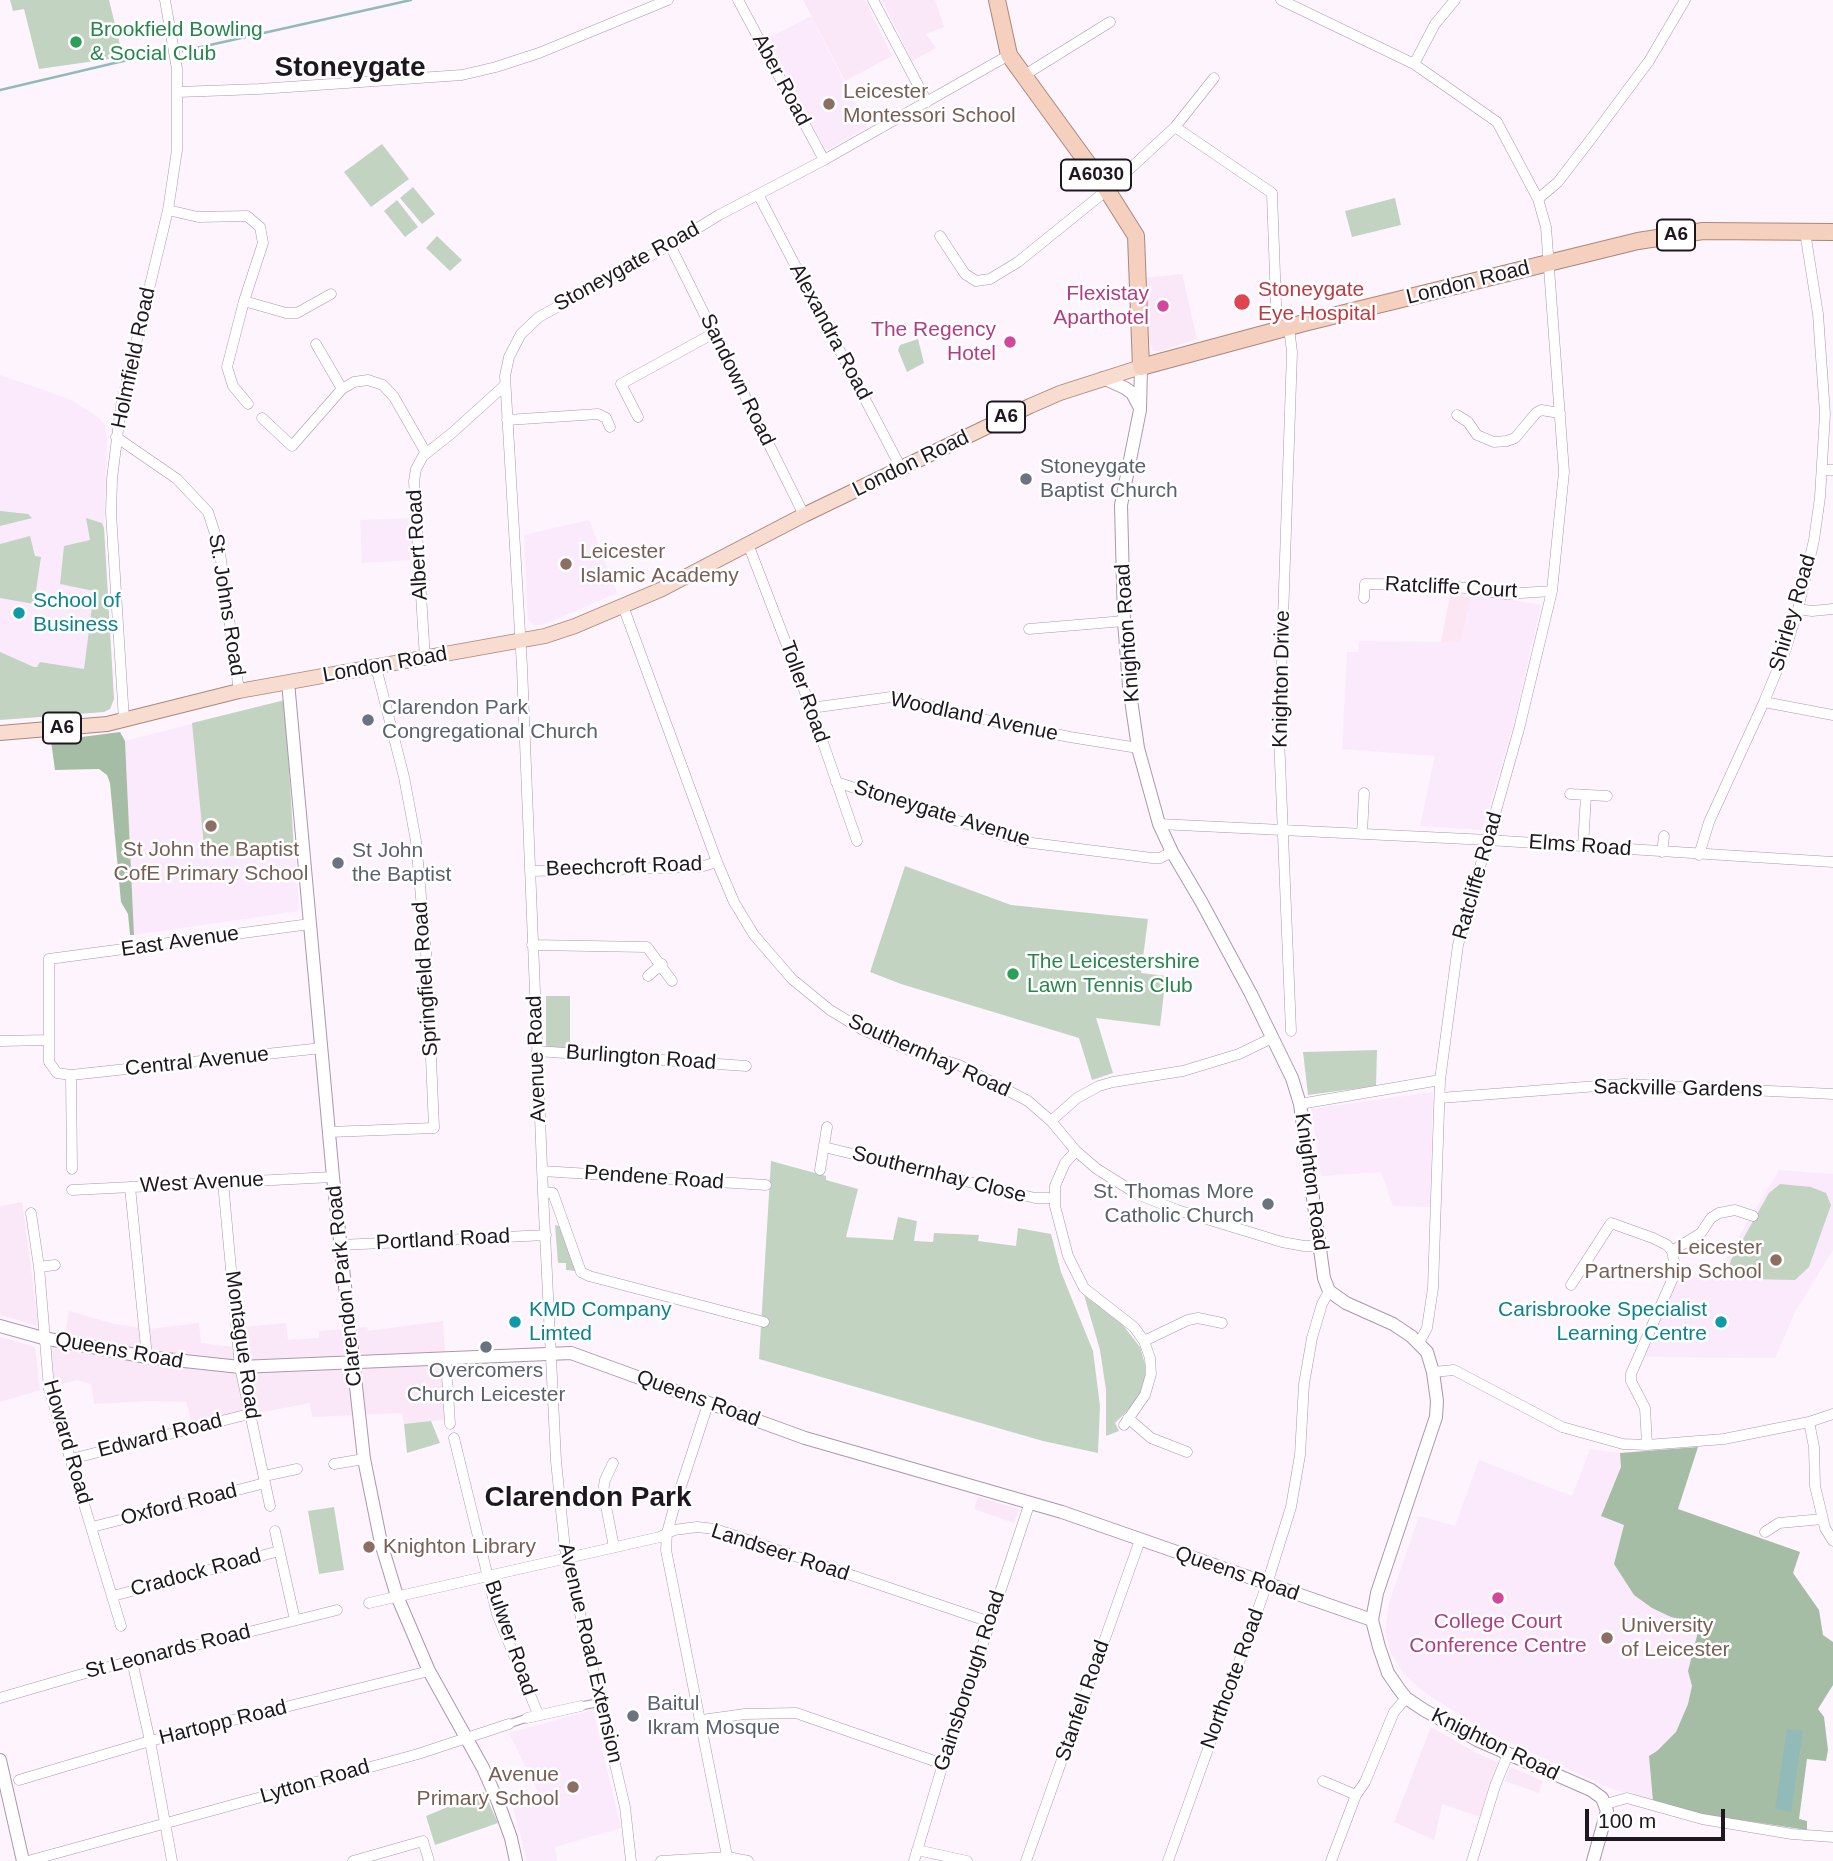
<!DOCTYPE html>
<html>
<head>
<meta charset="utf-8">
<style>
  body { margin:0 }
  #map { position:relative; width:1833px; height:1861px; overflow:hidden; background:#fdf4fe; font-family:Helvetica,sans-serif }
  canvas { display:block }
  .scale { position:absolute; left:1585px; top:1809px; width:140px; height:32px; box-sizing:border-box; border:4px solid #1f1720; border-top:0; padding-left:9px; font-size:21px; line-height:24px; white-space:nowrap; color:#1f1720; -webkit-text-stroke:5px #fff; paint-order:stroke }
</style>
</head>
<body>
<div id="map">
<canvas width="1833" height="1861"></canvas>
<div class="scale">100 m</div>
</div>
<script>
const c = document.querySelector('canvas').getContext('2d');
c.lineJoin = 'round';
function fill(path, color) { c.fillStyle = color; c.fill(path, 'evenodd'); }
const toPath = rows => new Path2D(rows.map(r => 'M' + r).join(''));
function strokePath(path, color, width, dash) { c.strokeStyle = color; c.lineWidth = width; c.lineCap = dash ? 'butt' : 'round'; c.setLineDash(dash || []); c.stroke(path); }
function label(font, color, halo, rows, align = 'center') {
  c.font = font + ' Helvetica,sans-serif'; c.lineWidth = 5; c.setLineDash([]); c.textBaseline = 'middle'; c.strokeStyle = halo; c.fillStyle = color; for (const [text, x, y, turn = 0] of rows) {
    c.save(); c.translate(x, y); c.rotate((+turn || 0) * Math.PI / 180); c.textAlign = isNaN(turn) ? turn : align; if (halo) c.strokeText(text, 0, 0); c.fillText(text, 0, 0); c.restore();
  }
}
fill(toPath([
  [803,0,865,0,892,56,845,81],
  [882,0,935,0,944,27,926,34,936,48,912,61],
  [1182,274,1197,339,1160,351,1153,351,1150,344,1145,278],
  [22,1202,31,1268,38,1326,0,1315,0,1206],
  [69,1311,114,1324,149,1329,199,1323,201,1343,232,1347,238,1346,237,1328,244,1327,286,1323,288,1340,319,1338,319,1331,367,1327,368,1331,443,1321,449,1419,404,1424,402,1413,312,1417,310,1403,252,1414,241,1411,192,1423,186,1402,149,1401,94,1404,91,1384,77,1380,52,1387,49,1332,65,1335],
  [0,1337,35,1347,40,1390,0,1402],
  [978,1497,1019,1509,1014,1523,974,1509],
  [1431,1727,1476,1753,1498,1762,1480,1817,1442,1804,1434,1840,1394,1822],
  [1513,1768,1543,1781,1539,1793,1505,1781,1509,1770]
]), '#fae7f7');
fill(toPath([
  [1450,595,1471,597,1461,642,1441,642]
]), '#fde6f4');
fill(toPath([
  [811,16,867,127,826,151,768,38],
  [0,375,72,400,99,418,105,425,107,438,104,528,114,699,110,709,104,712,0,720],
  [412,518,413,560,362,563,360,520],
  [589,520,617,593,543,625,534,625,528,620,524,535],
  [1476,594,1541,605,1513,727,1482,830,1420,826,1435,756,1342,749,1347,652,1358,652,1359,641,1461,642,1471,597],
  [285,700,299,911,134,935,125,741],
  [1433,1092,1430,1207,1393,1206,1381,1172,1321,1176,1311,1109],
  [1779,1170,1833,1174,1833,1250,1795,1312,1775,1358,1640,1357,1679,1277,1714,1278],
  [1698,1447,1678,1509,1800,1552,1793,1573,1819,1610,1823,1635,1833,1642,1833,1685,1818,1709,1824,1717,1828,1750,1826,1761,1807,1759,1799,1819,1807,1821,1807,1830,1701,1814,1633,1795,1632,1792,1623,1792,1610,1788,1493,1735,1470,1721,1425,1693,1404,1674,1391,1653,1385,1632,1389,1603,1419,1516,1455,1526,1479,1460,1572,1496,1590,1449,1620,1453],
  [593,1710,621,1828,555,1847,557,1861,527,1861,512,1803,538,1792,509,1733]
]), '#fbeafc');
fill(toPath([
  [10,0,109,0,123,57,39,69,24,9,13,11],
  [382,144,409,179,371,207,344,172],
  [413,187,435,214,422,224,400,198],
  [1395,198,1401,225,1352,237,1345,211],
  [397,200,418,227,405,237,384,211],
  [437,236,462,260,450,271,426,248],
  [918,339,924,363,907,372,898,350,900,345],
  [0,511,28,514,32,518,0,526],
  [86,518,102,523,104,528,114,699,110,709,104,712,0,720,0,652,34,667,37,667,40,662,84,669,94,591,60,584,64,546,90,540],
  [30,536,35,556,41,557,34,604,0,598,0,544],
  [285,700,294,853,205,857,192,723],
  [905,866,1011,905,1148,919,1141,973,1166,976,1160,1026,1096,1018,1113,1073,1092,1080,1079,1038,901,984,870,972],
  [546,996,570,996,570,1048,546,1048],
  [1377,1050,1376,1086,1308,1095,1303,1052],
  [771,1161,826,1176,826,1180,858,1189,846,1237,893,1240,898,1217,917,1221,914,1241,933,1242,934,1233,979,1235,978,1241,1016,1246,1018,1228,1051,1234,1061,1272,1093,1351,1100,1406,1098,1453,1043,1441,759,1359],
  [1780,1184,1811,1187,1826,1193,1831,1205,1809,1267,1795,1280,1747,1279,1734,1274,1729,1268,1731,1260,1769,1193],
  [555,1225,559,1226,576,1271,566,1270,566,1263,558,1263],
  [1084,1295,1122,1324,1140,1347,1145,1364,1145,1380,1138,1400,1115,1423,1119,1431,1106,1436,1106,1390,1100,1350],
  [431,1421,440,1443,407,1453,404,1424],
  [334,1507,344,1570,319,1574,308,1511],
  [484,1792,498,1823,435,1845,426,1816]
]), '#c2d4c1');
fill(toPath([
  [120,732,125,741,134,935,130,935,128,914,121,902,110,783,107,775,99,769,55,770,51,741],
  [1698,1447,1678,1509,1800,1552,1793,1573,1819,1610,1823,1635,1833,1642,1833,1685,1818,1709,1824,1717,1828,1750,1826,1761,1807,1759,1799,1819,1807,1821,1807,1830,1701,1814,1653,1801,1649,1756,1657,1751,1676,1732,1688,1704,1692,1686,1688,1671,1700,1624,1671,1617,1652,1608,1634,1595,1614,1564,1624,1525,1601,1516,1621,1467,1620,1453]
]), '#a6bda5');
fill(toPath([
  [1787,1729,1803,1731,1791,1812,1775,1809]
]), '#92bab9');
strokePath(toPath([
  [183,51,411,0],
  [0,90,136,58,167,53]
]), '#92bab9', 2.5);
const pedestrian = toPath([
  [581,1706,602,1702],
  [509,1724,527,1718]
]);
const minor = toPath([
  [738,0,824,160],
  [873,0,927,102],
  [1281,0,1414,64,1497,122,1538,199,1546,227,1564,472,1552,591,1519,729,1458,945,1440,1080,1433,1288,1427,1328,1419,1343],
  [1414,64,1435,24,1455,0],
  [1023,76,1110,22],
  [178,92,259,89,462,75,496,67,539,53,668,0],
  [1175,127,1272,193,1277,331],
  [759,196,901,468],
  [1538,199,1558,182,1594,135,1649,61,1685,0],
  [168,210,198,217,247,216,260,227,263,243,244,301,227,367,233,386,248,404],
  [940,236,965,274,976,281,990,279,1018,262,1107,190,1175,127,1214,78],
  [670,245,804,515],
  [244,301,286,313,297,313,331,294],
  [1289,328,1292,352,1279,737,1291,1031],
  [316,344,342,389],
  [1457,415,1468,422,1477,435,1494,442,1507,441,1515,438,1536,413,1541,410,1560,413],
  [638,417,621,384,714,333],
  [262,418,292,446,342,389,354,382,368,380,383,385,394,397,426,453],
  [507,420,598,414,606,418,610,427],
  [116,437,177,479,208,512,219,546,239,691],
  [1822,470,1833,470],
  [748,544,811,708,857,841],
  [1364,598,1365,584,1444,585,1506,594,1552,591],
  [623,606,717,862,734,902,754,935,792,979,830,1010,863,1030,909,1050,959,1065,1028,1101,1051,1121,1076,1151,1097,1169,1137,1194,1177,1210,1282,1242,1304,1246,1320,1246],
  [1798,609,1812,611,1833,609],
  [1029,629,1124,621],
  [425,659,414,481,416,469,423,456,452,433,504,386],
  [1764,702,1833,715],
  [811,708,891,697,1000,723,1070,737,1138,748],
  [124,720,111,513,112,479,121,406,168,210,177,150,177,69,165,0],
  [836,782,1024,842,1152,858,1160,858,1172,852],
  [1570,794,1607,796],
  [1159,824,1488,840,1833,862],
  [1362,834,1364,793],
  [1583,847,1586,795],
  [1662,852,1664,836],
  [1699,855,1709,822,1764,702,1785,651,1798,609,1814,540,1820,497,1825,414,1818,314,1805,232],
  [530,871,700,867,717,862],
  [532,945,647,947,672,981],
  [648,976,662,964],
  [0,1041,48,1040],
  [537,1051,746,1066],
  [71,1075,322,1048],
  [1440,1098,1624,1084,1833,1094],
  [1300,1104,1440,1080],
  [1051,1121,1077,1098,1099,1086,1113,1082,1183,1071,1239,1054,1272,1038],
  [329,1132,434,1128,427,964,416,841,404,777,376,667],
  [824,1147,1035,1198,1054,1198],
  [1076,1151,1065,1163,1055,1186,1055,1206,1068,1256,1084,1288,1134,1327,1144,1341,1150,1358,1151,1374,1145,1395,1124,1425],
  [72,1169,71,1075,57,1073,49,1062,49,959,310,924],
  [820,1170,827,1127],
  [542,1171,766,1185],
  [223,1182,240,1367,270,1506],
  [130,1187,147,1357],
  [72,1190,333,1177],
  [543,1192,556,1461,565,1549,625,1807,631,1861],
  [31,1213,39,1267,49,1389,121,1626],
  [341,1245,546,1235],
  [39,1267,55,1265],
  [1571,1285,1611,1223,1653,1238,1667,1245,1672,1251],
  [764,1322,589,1276,581,1272,553,1193,543,1192,522,667,505,376,509,357,521,334,539,317,670,245,719,215,824,160,1009,55],
  [1144,1341,1188,1320,1198,1318,1222,1323],
  [446,1360,450,1424],
  [1433,1372,1454,1370,1562,1427,1623,1444,1647,1445,1724,1439,1809,1422,1833,1414],
  [708,1404,673,1511,667,1533,666,1550,728,1861],
  [1128,1418,1151,1438,1187,1452],
  [1809,1422,1814,1447,1815,1486,1825,1528,1833,1541],
  [454,1438,497,1614,538,1714],
  [1647,1445,1645,1408,1631,1381,1631,1374,1672,1280,1675,1266,1672,1251,1701,1233,1711,1218,1719,1213,1735,1210,1753,1216],
  [71,1459,249,1414],
  [613,1463,605,1480,603,1491,614,1547],
  [334,1464,364,1459],
  [264,1476,297,1469],
  [92,1527,265,1483],
  [275,1531,295,1620],
  [1765,1532,1779,1523,1823,1519],
  [113,1596,279,1551],
  [369,1603,660,1537,674,1530,697,1527,715,1529,990,1622],
  [132,1661,150,1741,172,1861],
  [0,1698,96,1670,337,1610],
  [527,1718,581,1706],
  [702,1720,745,1714,796,1713,943,1764],
  [19,1780,150,1741,429,1671],
  [1323,1781,1356,1795],
  [1606,1804,1627,1798,1702,1819,1792,1834,1833,1837],
  [917,1850,967,1861],
  [28,1861,418,1754,509,1724],
  [353,1861,423,1841,429,1861],
  [661,1861,728,1857,748,1861],
  [914,1861,943,1764,1030,1502],
  [1026,1861,1140,1540],
  [1168,1861,1267,1584,1291,1507,1300,1455,1304,1384,1312,1338,1322,1304,1329,1291],
  [1331,1861,1356,1795,1365,1782,1394,1712,1406,1698],
  [1472,1861,1495,1786,1508,1754]
]);
const tertiary = toPath([
  [1141,367,1140,410,1121,505,1124,621,1129,686,1138,748,1159,824,1172,852,1202,903,1251,994,1292,1078,1300,1104,1324,1278,1329,1291,1346,1303,1393,1324,1411,1336,1427,1352,1433,1372,1437,1401,1436,1417,1377,1593,1372,1620,1379,1647,1388,1673,1399,1689,1406,1698,1424,1710,1477,1740,1591,1790,1602,1798,1607,1811,1593,1861],
  [1103,378,1125,388,1132,393,1139,406],
  [288,682,333,1177,364,1459,381,1543,397,1596,429,1671,483,1768,498,1802,511,1838,516,1861],
  [0,1326,43,1338,147,1357,240,1367,571,1353,805,1438,1062,1512,1372,1620]
]);
const secondary = toPath([
  [0,1760,23,1861]
]);
const primary = toPath([
  [0,733,107,724,239,691,545,636,575,626,660,590,804,515,1030,406,1060,393,1141,367]
]);
const trunk = toPath([
  [997,0,1009,55,1107,190,1136,236,1141,367,1304,323,1638,241,1703,231,1833,232]
]);
strokePath(pedestrian, '#ab97ae', 9);
strokePath(minor, '#ab97ae', 11);
strokePath(tertiary, '#ab97ae', 14);
strokePath(secondary, '#ab97ae', 14);
strokePath(primary, '#a9887d', 16);
strokePath(trunk, '#a9887d', 18);
strokePath(pedestrian, '#fff', 7);
strokePath(minor, '#fff', 10);
strokePath(tertiary, '#fff', 12);
strokePath(secondary, '#fff', 12);
strokePath(primary, '#f8dccf', 14);
strokePath(trunk, '#f6d0bf', 16);
for (const [x, y, r, color] of [
  [76,42,7,"#2e9e5b"],
  [829,104,7,"#8d6e63"],
  [1242,302,9,"#e0444e"],
  [1163,306,7,"#d1479c"],
  [1010,342,7,"#d1479c"],
  [1026,479,7,"#6b7280"],
  [566,564,7,"#8d6e63"],
  [19,613,7,"#0f9aa8"],
  [368,720,7,"#6b7280"],
  [211,826,7,"#8d6e63"],
  [338,863,7,"#6b7280"],
  [1013,974,7,"#2e9e5b"],
  [1268,1204,7,"#6b7280"],
  [1776,1260,7,"#8d6e63"],
  [515,1322,7,"#0f9aa8"],
  [1721,1322,7,"#0f9aa8"],
  [486,1347,7,"#6b7280"],
  [369,1547,7,"#8d6e63"],
  [1498,1598,7,"#d1479c"],
  [1607,1638,7,"#8d6e63"],
  [633,1716,7,"#6b7280"],
  [573,1787,7,"#8d6e63"]
]) { const dot = new Path2D(); dot.arc(x, y, r, 0, 2 * Math.PI); c.fillStyle = color; c.fill(dot); strokePath(dot, '#fff', 2.5); }
for (const [x, y, w] of [
  [1096,175,70],
  [1676,235,38],
  [1006,417,38],
  [62,728,38]
]) { const box = new Path2D(); box.roundRect(x - w / 2, y - 15.5, w, 31, 5); c.fillStyle = '#fff'; c.fill(box); strokePath(box, '#1f1720', 2); }
label('bold 19px', '#1f1720', null, [
  ["A6030",1096,175],
  ["A6",1676,235],
  ["A6",1006,417],
  ["A6",62,728]
]);
label('21px', '#27864d', '#fff', [
  ["Brookfield Bowling",90,30],
  ["& Social Club",90,54],
  ["The Leicestershire",1027,962],
  ["Lawn Tennis Club",1027,986]
], 'left');
label('21px', '#1f1720', '#fff', [
  ["Aber Road",781,80,62],
  ["Stoneygate Road",627,267,-29],
  ["London Road",1468,283,-14],
  ["Alexandra Road",830,332,62],
  ["Holmfield Road",134,358,-78],
  ["Sandown Road",737,380,64],
  ["London Road",911,464,-26],
  ["Albert Road",418,545,-93],
  ["Ratcliffe Court",1451,588,3],
  ["St. Johns Road",226,605,81],
  ["Shirley Road",1793,613,-74],
  ["Knighton Road",1128,633,-94],
  ["London Road",385,665,-10],
  ["Knighton Drive",1282,679,-89],
  ["Toller Road",804,692,70],
  ["Woodland Avenue",974,717,12],
  ["Stoneygate Avenue",942,814,17],
  ["Elms Road",1580,846,4],
  ["Beechcroft Road",624,867,-2],
  ["Ratcliffe Road",1478,876,-74],
  ["East Avenue",180,942,-8],
  ["Springfield Road",426,979,-94],
  ["Southernhay Road",929,1056,24],
  ["Burlington Road",641,1058,4],
  ["Avenue Road",537,1059,-92],
  ["Central Avenue",197,1062,-6],
  ["Sackville Gardens",1678,1089,1],
  ["Southernhay Close",939,1175,14],
  ["Pendene Road",654,1178,4],
  ["Knighton Road",1311,1182,82],
  ["West Avenue",202,1183,-3],
  ["Portland Road",443,1240,-3],
  ["Clarendon Park Road",345,1286,-96],
  ["Montague Road",242,1345,82],
  ["Queens Road",119,1351,10],
  ["Queens Road",698,1399,20],
  ["Edward Road",160,1436,-14],
  ["Howard Road",67,1442,74],
  ["Oxford Road",179,1505,-14],
  ["Landseer Road",780,1553,18],
  ["Cradock Road",196,1573,-15],
  ["Queens Road",1237,1574,19],
  ["Bulwer Road",510,1638,71],
  ["St Leonards Road",168,1652,-14],
  ["Avenue Road Extension",590,1653,77],
  ["Northcote Road",1233,1679,-70],
  ["Gainsborough Road",970,1681,-72],
  ["Stanfell Road",1083,1701,-71],
  ["Hartopp Road",223,1723,-14],
  ["Knighton Road",1495,1745,26],
  ["Lytton Road",315,1782,-16]
]);
label('21px', '#785e54', '#fff', [
  ["Leicester",843,92],
  ["Montessori School",843,116],
  ["Leicester",580,552],
  ["Islamic Academy",580,576],
  ["St John the Baptist",211,850,"center"],
  ["CofE Primary School",211,874,"center"],
  ["Leicester",1762,1248,"right"],
  ["Partnership School",1762,1272,"right"],
  ["Knighton Library",383,1547],
  ["University",1621,1626],
  ["of Leicester",1621,1650],
  ["Avenue",559,1775,"right"],
  ["Primary School",559,1799,"right"]
], 'left');
label('21px', '#be3a42', '#fff', [
  ["Stoneygate",1258,290],
  ["Eye Hospital",1258,314]
], 'left');
label('21px', '#b23c85', '#fff', [
  ["Flexistay",1149,294],
  ["Aparthotel",1149,318],
  ["The Regency",996,330],
  ["Hotel",996,354],
  ["College Court",1498,1622,"center"],
  ["Conference Centre",1498,1646,"center"]
], 'right');
label('21px', '#5b616d', '#fff', [
  ["Stoneygate",1040,467],
  ["Baptist Church",1040,491],
  ["Clarendon Park",382,708],
  ["Congregational Church",382,732],
  ["St John",352,851],
  ["the Baptist",352,875],
  ["St. Thomas More",1254,1192,"right"],
  ["Catholic Church",1254,1216,"right"],
  ["Overcomers",486,1371,"center"],
  ["Church Leicester",486,1395,"center"],
  ["Baitul",647,1704],
  ["Ikram Mosque",647,1728]
], 'left');
label('21px', '#0d838f', '#fff', [
  ["School of",33,601],
  ["Business",33,625],
  ["KMD Company",529,1310],
  ["Limted",529,1334],
  ["Carisbrooke Specialist",1707,1310,"right"],
  ["Learning Centre",1707,1334,"right"]
], 'left');
label('bold 28px', '#1f1720', '#fff', [
  ["Stoneygate",350,68],
  ["Clarendon Park",588,1498]
]);
</script>
</body>
</html>
